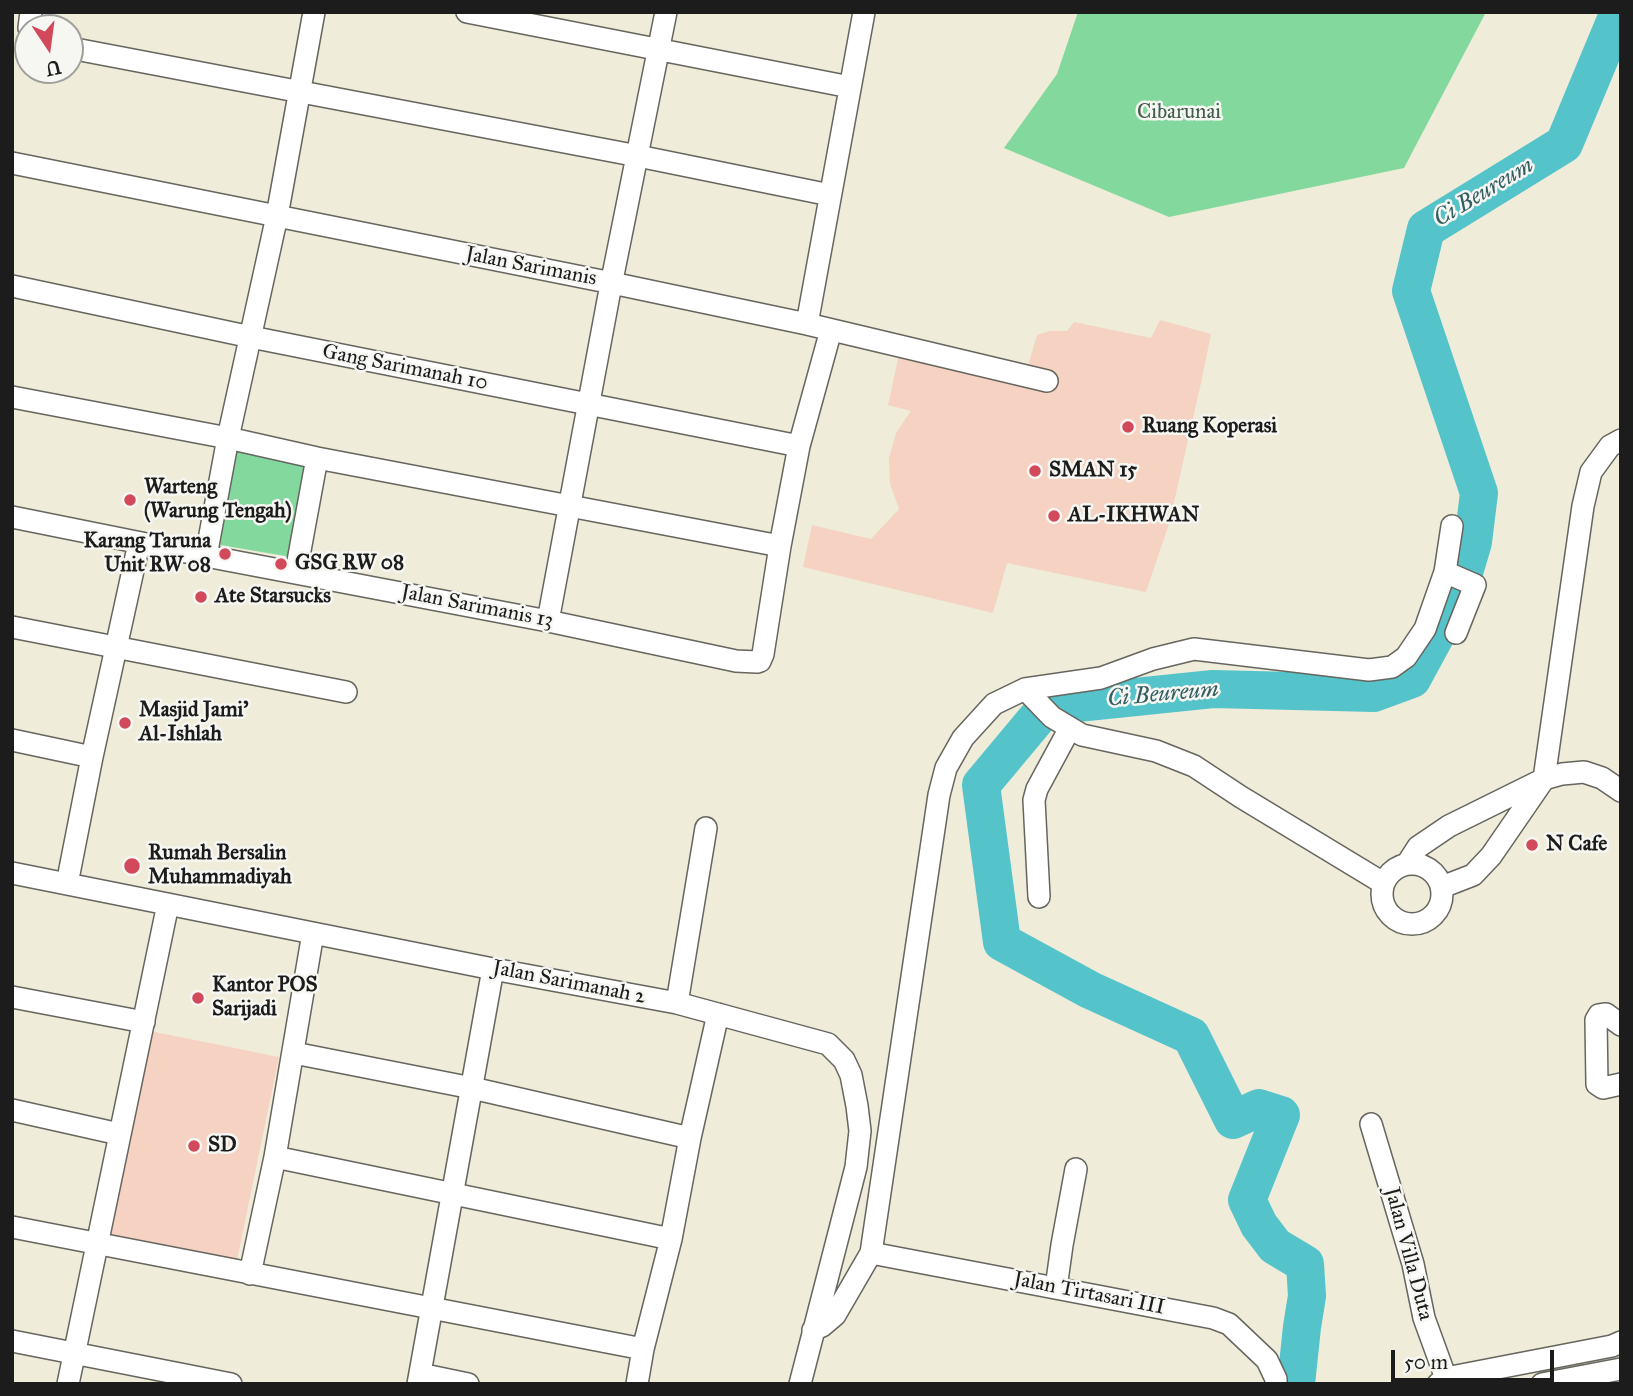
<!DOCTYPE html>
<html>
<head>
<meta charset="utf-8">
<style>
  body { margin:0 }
  #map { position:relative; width:1633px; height:1396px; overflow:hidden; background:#efecd9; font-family:"IM FELL Great Primer",serif }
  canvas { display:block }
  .frame { position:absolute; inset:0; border:14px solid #1c1c1c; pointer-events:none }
  .north { position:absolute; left:14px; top:14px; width:70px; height:70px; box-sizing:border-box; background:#f6f6f2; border:2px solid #9f9f9c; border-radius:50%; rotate:167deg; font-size:19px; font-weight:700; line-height:28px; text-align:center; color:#1c1c1c }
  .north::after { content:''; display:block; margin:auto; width:24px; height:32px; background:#d1495b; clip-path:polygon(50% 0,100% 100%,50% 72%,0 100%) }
  .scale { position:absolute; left:1391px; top:1350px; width:163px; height:32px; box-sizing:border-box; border:4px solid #1c1c1c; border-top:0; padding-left:9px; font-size:21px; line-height:24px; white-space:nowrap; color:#1c1c1c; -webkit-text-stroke:5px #f6f6f2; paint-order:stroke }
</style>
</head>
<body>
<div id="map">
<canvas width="1633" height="1396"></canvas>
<div class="frame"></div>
<div class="north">U</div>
<div class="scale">50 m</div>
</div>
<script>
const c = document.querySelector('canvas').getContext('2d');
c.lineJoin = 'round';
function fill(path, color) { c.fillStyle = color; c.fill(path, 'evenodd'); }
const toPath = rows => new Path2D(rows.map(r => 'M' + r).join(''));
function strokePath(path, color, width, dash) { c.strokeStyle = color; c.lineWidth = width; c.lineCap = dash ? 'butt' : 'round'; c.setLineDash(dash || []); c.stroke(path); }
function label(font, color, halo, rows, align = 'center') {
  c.font = font + ' "IM FELL Great Primer",serif'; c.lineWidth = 5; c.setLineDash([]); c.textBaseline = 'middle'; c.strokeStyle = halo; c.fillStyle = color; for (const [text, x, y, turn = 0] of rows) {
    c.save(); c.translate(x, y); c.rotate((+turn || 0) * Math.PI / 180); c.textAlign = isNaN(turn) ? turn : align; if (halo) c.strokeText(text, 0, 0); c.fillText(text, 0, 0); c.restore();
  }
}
fill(toPath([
  [1160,320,1211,334,1201,383,1169,524,1146,592,1007,563,993,613,803,567,812,525,871,539,899,509,890,484,889,458,896,433,911,411,888,405,899,354,1022,386,1037,335,1049,331,1067,331,1074,322,1151,338],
  [150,1031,279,1057,237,1260,109,1235]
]), '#f5d2c2');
fill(toPath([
  [1078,12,1486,12,1404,168,1169,217,1004,148,1057,74],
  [237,450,308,462,291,557,220,545]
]), '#83d99d');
strokePath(toPath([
  [1296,1384,1302,1327,1307,1296,1305,1264,1275,1246,1259,1225,1247,1200,1281,1115,1259,1108,1233,1120,1191,1036,1090,990,1002,942,981,785,1042,712,1058,705,1213,689,1374,693,1412,679,1457,596,1473,542,1479,493,1411,291,1426,229,1564,144,1619,12]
]), '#55c3ca', 38);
const minor = toPath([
  [467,12,850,87],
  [29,28,31,12],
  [70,48,638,156,830,195],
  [12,163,612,283,807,324,1047,381],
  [12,286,251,337,799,446],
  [807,324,864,12],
  [12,397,228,438,317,458,780,546],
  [12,517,206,556,548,621,736,661,757,662,760,661,763,654,780,546,799,446,831,330],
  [206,556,228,438,277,216,314,12],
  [296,572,317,458],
  [1445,572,1475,585,1456,633],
  [548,621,609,295,666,12],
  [12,627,346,692],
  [1025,689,1052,717,1082,735,1156,751,1194,766,1241,797,1383,883],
  [12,740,92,757],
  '1382 894a30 30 0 1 1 60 0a30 30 0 1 1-60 0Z',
  [1407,864,1418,847,1449,826,1544,779,1562,774,1584,772,1602,778,1621,791],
  [12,873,493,969,677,1003,828,1044,844,1060,851,1075,857,1106,860,1131,856,1167,800,1384],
  [67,884,92,757,139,543],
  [1442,887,1473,875,1491,856,1544,779,1583,506,1591,472,1610,446,1621,440],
  [1039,897,1034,800,1037,789,1070,728],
  [12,997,144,1022],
  [677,1003,706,828],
  [1621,1025,1606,1014,1599,1015,1596,1020,1597,1084,1603,1088,1621,1084],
  [294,1053,472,1088,690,1138],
  [12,1110,119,1134],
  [1371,1124,1413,1264,1424,1318,1448,1384],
  [275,1157,671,1239],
  [12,1227,643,1349],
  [871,1253,1213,1318,1229,1324,1267,1360,1276,1379,1276,1384],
  [250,1274,275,1157,313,933],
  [1056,1288,1062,1245,1076,1169],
  [813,1330,822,1326,835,1315,871,1253,939,795,946,768,963,738,994,704,1025,689,1101,678,1153,659,1194,649,1369,670,1392,667,1406,657,1425,629,1445,572,1452,526],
  [12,1341,231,1384],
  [420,1374,468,1384],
  [68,1384,168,904],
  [418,1384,493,969],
  [637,1384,643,1349,671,1239,690,1138,718,1014],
  [1438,1384,1446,1378,1612,1346,1621,1342],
  [1542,1384,1621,1369]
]);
strokePath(minor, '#66655e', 24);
strokePath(minor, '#fff', 21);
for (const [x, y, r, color] of [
  [1128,427,7,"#d1495b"],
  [1035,471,7,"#d1495b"],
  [130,500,7,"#d1495b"],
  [1054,516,7,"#d1495b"],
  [225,554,7,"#d1495b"],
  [281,564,7,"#d1495b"],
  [201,597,7,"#d1495b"],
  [125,723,7,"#d1495b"],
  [1532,845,7,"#d1495b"],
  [132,866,9,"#d1495b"],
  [198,998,7,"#d1495b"],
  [194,1146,7,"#d1495b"]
]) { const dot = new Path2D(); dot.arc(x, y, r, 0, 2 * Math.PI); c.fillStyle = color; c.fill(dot); strokePath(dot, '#f6f6f2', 2.5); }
label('21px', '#405e49', '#f6f6f2', [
  ["Cibarunai",1179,113]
]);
label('21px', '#1c1c1c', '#f6f6f2', [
  ["Jalan Sarimanis",531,267,11],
  ["Gang Sarimanah 10",405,368,11],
  ["Jalan Sarimanis 13",477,607,11],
  ["Jalan Sarimanah 2",569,983,11],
  ["Jalan Villa Duta",1408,1254,75],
  ["Jalan Tirtasari III",1089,1294,11]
]);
label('bold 21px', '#1c1c1c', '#f6f6f2', [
  ["Ruang Koperasi",1142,427],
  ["SMAN 15",1049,471],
  ["Warteng",144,488],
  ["(Warung Tengah)",144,512],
  ["AL-IKHWAN",1068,516],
  ["Karang Taruna",211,542,"right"],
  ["Unit RW 08",211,566,"right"],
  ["GSG RW 08",295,564],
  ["Ate Starsucks",215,597],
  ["Masjid Jami'",139,711],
  ["Al-Ishlah",139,735],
  ["N Cafe",1546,845],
  ["Rumah Bersalin",148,854],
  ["Muhammadiyah",148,878],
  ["Kantor POS",212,986],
  ["Sarijadi",212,1010],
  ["SD",208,1146]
], 'left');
label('italic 23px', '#335f62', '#f6f6f2', [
  ["Ci Beureum",1484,193,-31],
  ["Ci Beureum",1163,695,-5]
]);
</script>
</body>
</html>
